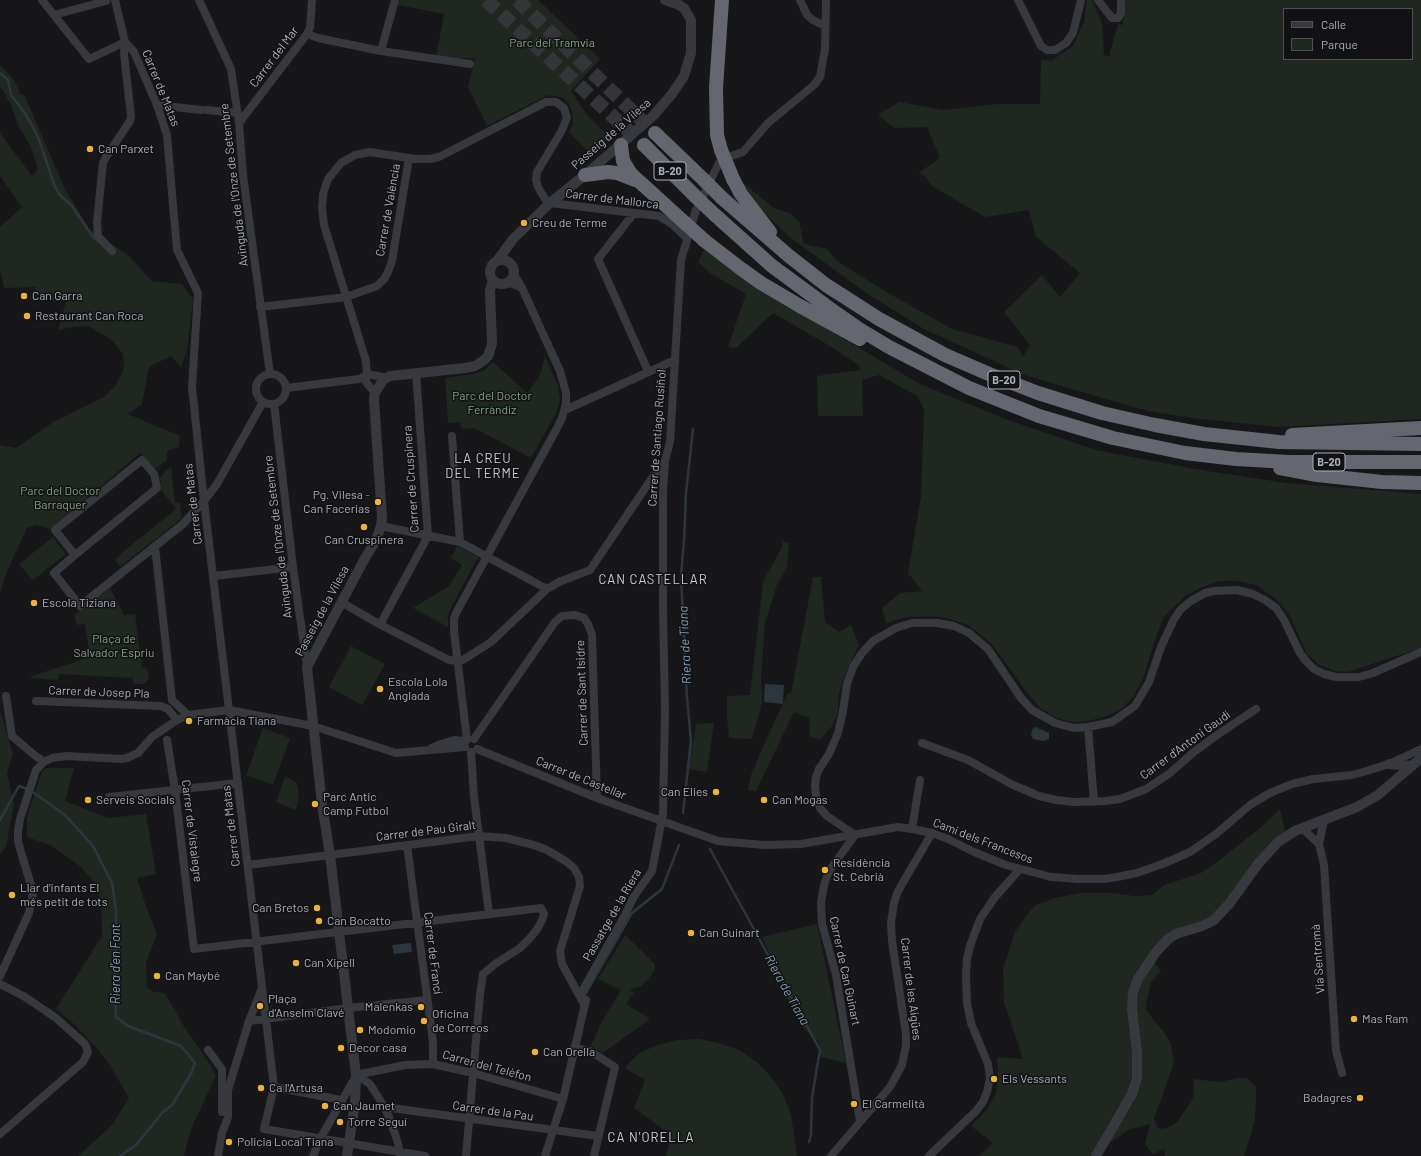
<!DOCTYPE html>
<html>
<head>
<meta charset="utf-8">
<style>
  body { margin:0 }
  #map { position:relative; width:1421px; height:1156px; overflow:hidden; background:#171719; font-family:Barlow,sans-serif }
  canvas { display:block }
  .legend { position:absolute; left:1283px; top:8px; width:130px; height:52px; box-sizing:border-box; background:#121214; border:1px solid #4f5056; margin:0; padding:5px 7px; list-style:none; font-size:12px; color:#aaaeb9 }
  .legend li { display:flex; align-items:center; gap:8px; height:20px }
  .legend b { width:20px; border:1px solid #4f5056 }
</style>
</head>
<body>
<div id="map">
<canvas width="1421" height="1156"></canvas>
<ul class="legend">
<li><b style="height:5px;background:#38393e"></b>Calle</li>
<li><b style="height:11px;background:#1f2720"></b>Parque</li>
</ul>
</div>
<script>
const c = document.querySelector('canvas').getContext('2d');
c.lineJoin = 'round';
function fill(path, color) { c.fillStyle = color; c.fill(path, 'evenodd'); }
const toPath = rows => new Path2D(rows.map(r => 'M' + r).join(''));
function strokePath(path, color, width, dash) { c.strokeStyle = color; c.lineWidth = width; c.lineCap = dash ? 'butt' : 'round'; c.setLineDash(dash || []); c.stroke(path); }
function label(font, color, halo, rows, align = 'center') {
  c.font = font + ' Barlow,sans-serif'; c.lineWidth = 3; c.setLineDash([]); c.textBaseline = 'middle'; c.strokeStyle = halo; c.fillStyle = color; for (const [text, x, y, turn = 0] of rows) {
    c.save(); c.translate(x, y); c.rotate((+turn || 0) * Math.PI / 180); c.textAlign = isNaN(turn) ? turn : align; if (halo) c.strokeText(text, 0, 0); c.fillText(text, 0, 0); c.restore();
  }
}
fill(toPath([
  [400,0,538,0,600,59,571,91,587,115,611,138,591,155,569,132,573,123,572,112,569,104,563,98,556,96,548,95,542,98,487,126,468,87,475,58,436,58,444,14,398,5],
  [1087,0,1092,0,1102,23,1104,55,1109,56,1118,24,1123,25,1125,0,1421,0,1421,419,1279,427,1200,419,1147,411,1041,380,1022,374,924,329,869,295,788,236,760,208,743,183,774,208,790,213,799,222,804,244,827,249,837,261,888,293,952,329,1018,347,1023,357,1030,345,1004,312,1042,275,1060,297,1080,273,1036,237,1029,210,985,217,932,186,925,176,918,173,940,158,927,127,894,128,878,115,899,102,944,110,998,104,1040,104,1041,59,1051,61,1073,46,1084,22],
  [1284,9,1412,9,1412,59,1284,59],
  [0,65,13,78,21,95,24,94,65,189,89,229,129,256,152,281,182,284,193,299,187,350,181,367,171,356,149,367,142,404,128,414,180,436,179,447,167,451,167,460,155,469,140,453,51,529,36,525,27,528,7,571,0,593,0,445,16,448,55,421,104,397,116,385,124,368,123,354,112,340,88,326,73,327,58,330,66,301,36,300,35,287,4,288,0,270,0,227,22,207,0,176,0,133,32,176,38,169,31,147,18,125,11,105,4,92,0,87],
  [704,250,758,288,920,384,1008,420,1096,450,1195,469,1286,483,1421,494,1421,648,1348,672,1334,671,1318,664,1307,654,1289,614,1276,599,1256,585,1238,581,1219,581,1202,587,1185,596,1164,617,1155,640,1143,679,1134,696,1120,710,1104,717,1088,721,1072,722,1057,718,1040,708,1025,690,992,644,968,625,947,618,930,616,906,617,886,623,882,608,900,593,922,591,908,573,921,497,924,409,917,396,879,375,862,380,863,416,818,416,817,376,859,370,860,366,830,346,773,313,736,348,728,347,746,294,710,273,698,262],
  [545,356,558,386,560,400,556,413,531,458,474,428,461,429,460,422,448,423,445,378,473,374,483,371,493,362,527,393,537,380,541,372],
  [171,467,175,503,180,503,182,517,177,522,120,567,115,560,120,556,119,555,176,509,162,491,160,478,165,471],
  [53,537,66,554,33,580,19,564],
  [783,541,789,543,787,567,777,585,765,623,761,680,762,698,760,711,752,739,729,738,727,719,727,696,750,695,763,582,782,547],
  [457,546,478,557,450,610,448,615,448,627,413,608,449,586,462,565,451,558],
  [813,577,821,577,825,622,839,632,851,625,859,645,843,679,839,694,838,712,832,726,820,740,810,737,809,718,794,712,756,791,748,790,751,775,765,742,788,693,791,693],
  [110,588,124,615,135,614,142,668,147,668,149,679,144,684,133,684,133,678,59,674,58,680,33,678,29,677,90,657,85,624,77,625,74,615],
  [351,646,385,664,362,705,329,687],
  [0,711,13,754,7,773,14,805,6,847,0,854],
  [714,723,707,772,689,769,696,724],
  [263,728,290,738,273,785,246,775],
  [46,768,74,768,65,801,108,818,146,814,156,874,137,878,144,900,157,935,146,962,147,987,154,992,165,993,183,1025,207,1060,216,1075,191,1129,184,1156,78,1156,112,1125,129,1098,108,1062,93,1044,74,1024,56,1009,102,936,101,902,94,882,81,867,52,846,27,837,27,817,39,780,42,772],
  [285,776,297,783,299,795,296,810,276,802],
  [1280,809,1285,832,1228,899,1213,916,1197,924,1177,930,1138,974,1132,1039,1132,1075,1129,1089,1124,1101,1091,1156,979,1156,993,1143,971,1126,985,1112,996,1094,998,1076,997,1057,1023,1059,1004,1002,1003,969,1015,932,1026,916,1036,905,1055,898,1080,893,1111,893,1135,896,1152,895,1164,885,1201,873,1217,862,1260,828],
  [817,924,846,1063,821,1057,820,1048,818,1041,803,1027,780,985,785,985,762,937],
  [625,935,655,964,655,969,649,979,641,986,629,990,634,992,626,1004,650,1019,603,1053,591,1046,600,1025,621,990,598,979],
  [1154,962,1161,971,1151,982,1147,1000,1146,1009,1154,1021,1164,1032,1171,1044,1174,1063,1154,1119,1158,1128,1163,1129,1169,1127,1178,1121,1193,1098,1194,1079,1219,1082,1239,1078,1247,1078,1256,1087,1256,1097,1255,1120,1244,1156,1165,1156,1164,1149,1152,1154,1145,1144,1150,1124,1128,1130,1106,1146,1132,1104,1137,1030,1137,1005,1139,992,1143,980],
  [699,1039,719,1043,739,1050,757,1062,771,1077,783,1094,791,1114,797,1156,666,1156,671,1135,634,1108,645,1080,625,1068,631,1061,638,1054,657,1045,678,1040]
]), '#1f2720');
fill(toPath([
  [765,684,784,685,783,704,764,702],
  [1035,727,1049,733,1049,739,1043,741,1033,739,1031,734,1033,728],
  [411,943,412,952,394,954,392,945]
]), '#2e363d');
strokePath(toPath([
  [0,73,8,80,11,95,24,112,33,127,39,140,55,187,60,195,72,206,93,237,98,241],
  [683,813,691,741,687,697,681,576,684,541,686,493,693,429],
  [0,820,19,786,30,790,65,815,93,846,112,883,116,911,115,985,116,1017,128,1026,181,1046,195,1063,192,1072,172,1105,162,1113,136,1145,120,1156],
  [710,849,820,1050,812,1097,811,1135,809,1142],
  [585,995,632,913,662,889,679,845]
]), '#2e363d', 2.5);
strokePath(toPath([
  [486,0,644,145],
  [517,0,655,133]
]), '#343539', 14, [14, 7]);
strokePath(toPath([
  [42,0,89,59,125,42],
  [115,0,125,42,134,52,157,105,167,135,175,228,177,250,198,293,192,387,204,501,274,1087,264,1129,425,1156],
  [199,0,231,69,239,123,243,175,270,374],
  [800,0,807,15,813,20,825,26],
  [1018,0,1041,46,1047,50,1055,50,1066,43,1073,33,1081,0],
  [1098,0,1112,18,1118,18,1121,13,1121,0],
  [54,15,106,1],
  [307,34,318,38,381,51,470,64],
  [381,51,395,0],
  [157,105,201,110],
  [206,110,237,113],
  [239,123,307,34,310,28,312,0],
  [634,213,598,259,648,371],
  [112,251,98,236,97,222,103,163,106,157,130,121,131,116,124,54,125,42],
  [508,282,522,288],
  [260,307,346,297,377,286,384,279,388,272,392,261,409,158],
  '256 389a15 15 0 1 1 30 0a15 15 0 1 1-30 0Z',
  [286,388,359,379,367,375,373,375,387,378],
  [375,393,365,381,367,375,366,361,324,225,322,208,323,194,328,179,341,163,355,155,370,152,415,159,430,159,439,157,546,102,556,102,564,108,567,118,561,132,537,172,536,180,538,187,545,199,550,203,659,216,672,224,687,238],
  [274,404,293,567,307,667],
  [565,410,675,360],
  [452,436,460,542],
  [381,526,460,542,547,589],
  [155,547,172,700],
  [75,555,55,530,142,460,154,474,157,488,75,555,54,573,80,606,183,524,204,501,217,484,263,402],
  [214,576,293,567],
  [341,602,379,624,382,621,428,536,416,373],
  [379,624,449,660,458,661,463,660,491,642,547,589,559,582,590,570,650,481,665,461],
  [6,696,12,736,33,754,44,762],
  [172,700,188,715],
  [36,701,161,706,168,709,177,720],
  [1088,727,1094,802],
  [474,739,555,622,562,616,575,615,584,618,588,624,592,635,597,798],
  [167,740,175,790,194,949,541,908,544,914,542,920,538,928,530,938,520,948,495,964,483,974,480,994,466,1156],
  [467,740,454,631,454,619,456,613,557,428,562,418,566,404,566,393,560,371,522,288,514,274],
  [922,743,968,760,1011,784,1039,796,1056,800,1074,802,1105,801,1120,799,1146,789,1170,773,1195,751,1220,733,1256,709],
  [432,748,441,744,454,740,465,741],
  [477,749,597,798,718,841,764,845,801,844,898,827,912,829,932,833,948,839,974,852,1006,865,1051,877,1078,879,1104,879,1117,877,1137,873,1165,863,1190,852,1216,834,1250,805,1270,793,1292,784,1313,779,1352,775,1363,772,1389,764,1421,749],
  [471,752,474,797,489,913],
  [109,797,238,783],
  [1324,820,1319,844,1324,865,1336,1051,1342,1073],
  [1302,828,1319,844],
  [912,829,920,780],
  [855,835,827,816,820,808,816,797,815,786,816,777,819,769,829,754,838,733,843,711,847,684,853,667,862,653,873,641,896,628,912,623,937,623,954,626,969,633,988,649,1021,698,1032,710,1055,723,1074,728,1088,727,1112,722,1135,706,1149,682,1161,647,1174,619,1181,609,1191,601,1205,593,1214,591,1237,590,1253,594,1265,600,1276,608,1284,620,1300,653,1306,661,1314,669,1324,674,1336,677,1359,677,1373,673,1421,652],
  [855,835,829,871,824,885,821,903,822,924,836,975,860,1121],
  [407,845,433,1042,433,1064],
  [248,865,330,855,479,836,506,838,534,845,547,850,567,862,574,868,579,877,580,886,560,951,562,964,584,1004],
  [0,976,29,913,33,892,18,842,18,831,20,819,36,770,44,762,52,758,66,756,122,759,127,758,138,753,152,737,177,720,188,715,229,710,313,726,396,753,465,747],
  [0,984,25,997,56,1018,85,1044,88,1052,83,1062,0,1134],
  [580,995,625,915,633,898,652,871,663,813,665,711,663,609,663,492,665,461,670,442,681,260,696,210,719,163,725,158,743,152,768,123,814,85,820,77,825,49,826,0],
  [249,1021,348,1008,427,1000],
  [574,1048,590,1051,615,1067,594,1156],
  [208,1050,222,1069,222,1112],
  [356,1075,405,1065,433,1064,473,1073,563,1099],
  [356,1075,370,1084,380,1100,389,1117,398,1143,400,1156],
  [274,1087,341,1100],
  [384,1107,598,1136],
  [218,1156,222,1133,228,1117,228,1090,249,1021,262,988],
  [313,1156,320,1139,356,1076],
  [545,1156,563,1099,586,1000],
  [831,1156,890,1087,902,1065,906,1045,906,1035,892,941,891,923,894,903,898,891,932,833],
  [929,1156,976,1111,983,1102,987,1092,990,1078,988,1064,971,1023,967,1003,966,975,967,959,970,946,980,919,995,897,1020,869]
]), '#38393e', 8);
strokePath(toPath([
  '490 272a12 12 0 1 1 24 0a12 12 0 1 1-24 0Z',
  [497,261,513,239,550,203,585,175,653,116,672,94,684,76,691,53,691,20,684,8,677,4,665,0],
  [1389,764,1412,766],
  [347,1156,355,1103,356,1075,330,855,322,804,307,667,364,560,376,540,381,526,382,518,374,399,375,393,383,380,390,376,465,368,475,366,483,361,488,356,492,344,490,290,493,280],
  [1096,1156,1132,1094,1137,1078,1137,1052,1132,1009,1133,993,1138,979,1156,952,1168,939,1176,934,1202,926,1213,921,1229,904,1258,864,1278,842,1295,831,1357,807,1378,795,1421,758]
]), '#38393e', 10);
strokePath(toPath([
  [655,133,704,180],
  [621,145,623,161,631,174,685,223],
  [644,145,696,197],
  [721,150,717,135,716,88,722,0],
  [585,175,608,172,617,173,635,180],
  [733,179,741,194,770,232],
  [722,198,789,256,826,285,879,319,945,355,989,374,1038,393,1102,413,1155,425,1204,434,1279,442,1421,444],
  [715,215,772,266,829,308,859,329,889,347,969,388,1039,416,1113,438,1185,453,1236,459,1289,462,1421,462],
  [705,241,740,268,761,283,800,306,860,339],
  [1292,435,1421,428],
  [1280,468,1317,475,1382,482,1421,483]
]), '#64676f', 14);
strokePath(toPath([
  [721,150,733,179],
  [704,180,722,198],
  [696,197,715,215],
  [685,223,705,241]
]), '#64676f', 14);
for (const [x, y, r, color] of [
  [90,149,4,"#ecb23c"],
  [524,223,4,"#ecb23c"],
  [24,296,4,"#ecb23c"],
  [27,316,4,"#ecb23c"],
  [378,502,4,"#ecb23c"],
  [364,527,4,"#ecb23c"],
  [34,603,4,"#ecb23c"],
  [380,689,4,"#ecb23c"],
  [189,721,4,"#ecb23c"],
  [716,792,4,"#ecb23c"],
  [88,800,4,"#ecb23c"],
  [764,800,4,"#ecb23c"],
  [315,804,4,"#ecb23c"],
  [825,870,4,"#ecb23c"],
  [12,895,4,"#ecb23c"],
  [317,908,4,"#ecb23c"],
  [319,921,4,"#ecb23c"],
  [691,933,4,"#ecb23c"],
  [296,963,4,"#ecb23c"],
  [157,976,4,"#ecb23c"],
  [260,1006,4,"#ecb23c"],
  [421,1007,4,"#ecb23c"],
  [1354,1019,4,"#ecb23c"],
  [424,1021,4,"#ecb23c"],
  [360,1030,4,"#ecb23c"],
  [341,1048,4,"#ecb23c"],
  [535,1052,4,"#ecb23c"],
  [994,1079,4,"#ecb23c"],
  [261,1088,4,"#ecb23c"],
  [1360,1098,4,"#ecb23c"],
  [854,1104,4,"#ecb23c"],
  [325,1106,4,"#ecb23c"],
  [340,1122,4,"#ecb23c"],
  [229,1142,4,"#ecb23c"]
]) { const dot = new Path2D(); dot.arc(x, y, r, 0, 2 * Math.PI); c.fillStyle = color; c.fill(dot); strokePath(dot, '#121214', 1.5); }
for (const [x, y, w] of [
  [670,171,32],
  [1004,380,32],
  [1329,462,32]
]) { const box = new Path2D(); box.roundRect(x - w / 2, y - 9, w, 18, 3); c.fillStyle = '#121214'; c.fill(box); strokePath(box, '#aaaeb9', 1); }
label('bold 11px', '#aaaeb9', null, [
  ["B-20",670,171],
  ["B-20",1004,380],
  ["B-20",1329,462]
]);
label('12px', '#82a384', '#121214', [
  ["Parc del Tramvia",552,43],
  ["Parc del Doctor",492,396],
  ["Ferràndiz",492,410],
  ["Parc del Doctor",60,491],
  ["Barraquer",60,505],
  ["Plaça de",114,639],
  ["Salvador Espriu",114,653]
]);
label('12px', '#aaaeb9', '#121214', [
  ["Carrer del Mar",274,57,-53],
  ["Carrer de Matas",161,88,68],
  ["Passeig de la Vilesa",611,134,-41],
  ["Avinguda de l'Onze de Setembre",234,185,-97],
  ["Carrer de Mallorca",612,199,7],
  ["Carrer de València",388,210,-80],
  ["Carrer de Santiago Rusiñol",657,438,-86],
  ["Carrer de Cruspinera",411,479,-94],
  ["Carrer de Matas",193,504,-97],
  ["Avinguda de l'Onze de Setembre",278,537,-97],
  ["Passeig de la Vilesa",322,611,-62],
  ["Carrer de Josep Pla",99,692,2],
  ["Carrer de Sant Isidre",582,693,-92],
  ["Carrer d'Antoni Gaudí",1185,745,-36],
  ["Carrer de Castellar",581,778,22],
  ["Carrer de Matas",231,826,-97],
  ["Carrer de Vistalegre",192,831,83],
  ["Carrer de Pau Giralt",426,831,-7],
  ["Camí dels Francesos",983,841,21],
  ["Passatge de la Riera",612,915,-60],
  ["Carrer de Francí",433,953,83],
  ["Via Sentromà",1318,959,-94],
  ["Carrer de Can Guinart",845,971,78],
  ["Carrer de les Aigües",911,989,83],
  ["Carrer del Telèfon",487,1066,15],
  ["Carrer de la Pau",493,1111,8]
]);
label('12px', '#aaaeb9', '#121214', [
  ["Can Parxet",98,149],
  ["Creu de Terme",532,223],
  ["Can Garra",32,296],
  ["Restaurant Can Roca",35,316],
  ["Pg. Vilesa -",370,495,"right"],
  ["Can Facerias",370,509,"right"],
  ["Can Cruspinera",364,540,"center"],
  ["Escola Tiziana",42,603],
  ["Escola Lola",388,682],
  ["Anglada",388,696],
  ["Farmàcia Tiana",197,721],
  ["Can Elies",708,792,"right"],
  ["Parc Antic",323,797],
  ["Camp Futbol",323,811],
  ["Serveis Socials",96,800],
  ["Can Mogas",772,800],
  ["Residència",833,863],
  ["St. Cebrià",833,877],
  ["Llar d'infants El",20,888],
  ["més petit de tots",20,902],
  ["Can Bretos",309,908,"right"],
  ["Can Bocatto",327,921],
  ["Can Guinart",699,933],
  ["Can Xipell",304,963],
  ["Can Maybé",165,976],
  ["Plaça",268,999],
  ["d'Anselm Clavé",268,1013],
  ["Malenkas",413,1007,"right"],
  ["Oficina",432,1014],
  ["de Correos",432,1028],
  ["Mas Ram",1362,1019],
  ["Modomio",368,1030],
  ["Decor casa",349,1048],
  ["Can Orella",543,1052],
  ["Els Vessants",1002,1079],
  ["Ca l'Artusa",269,1088],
  ["Badagres",1352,1098,"right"],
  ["El Carmelità",862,1104],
  ["Can Jaumet",333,1106],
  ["Torre Seguí",348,1122],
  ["Policia Local Tiana",237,1142]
], 'left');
c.letterSpacing = '1px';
label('13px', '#cbcdd5', '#121214', [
  ["LA CREU",483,459],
  ["DEL TERME",483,474],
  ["CAN CASTELLAR",653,580],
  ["CA N'ORELLA",651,1138]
]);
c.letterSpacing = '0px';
label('italic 13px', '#829cb2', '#121214', [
  ["Riera de Tiana",685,645,-93],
  ["Riera d'en Font",116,964,-90],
  ["Riera de Tiana",787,990,61]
]);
</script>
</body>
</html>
